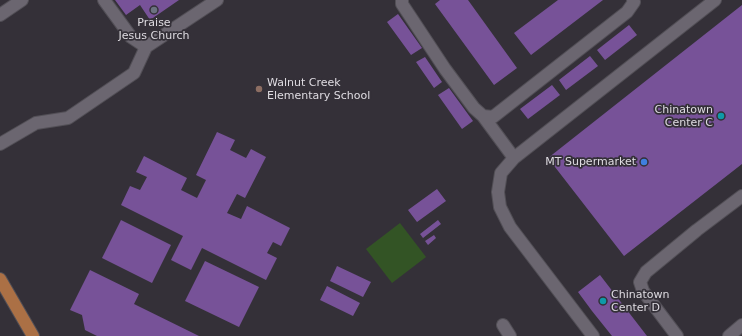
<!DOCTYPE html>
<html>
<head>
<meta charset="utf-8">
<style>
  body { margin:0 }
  canvas { display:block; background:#343038 }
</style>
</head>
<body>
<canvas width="742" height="336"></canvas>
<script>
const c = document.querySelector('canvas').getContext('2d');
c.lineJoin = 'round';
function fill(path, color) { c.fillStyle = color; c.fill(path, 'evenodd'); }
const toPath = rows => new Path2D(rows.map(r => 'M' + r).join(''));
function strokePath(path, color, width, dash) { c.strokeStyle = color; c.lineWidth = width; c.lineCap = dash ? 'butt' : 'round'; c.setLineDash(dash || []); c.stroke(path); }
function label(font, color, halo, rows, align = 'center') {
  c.font = font + ' "DejaVu Sans",sans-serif'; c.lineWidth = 3.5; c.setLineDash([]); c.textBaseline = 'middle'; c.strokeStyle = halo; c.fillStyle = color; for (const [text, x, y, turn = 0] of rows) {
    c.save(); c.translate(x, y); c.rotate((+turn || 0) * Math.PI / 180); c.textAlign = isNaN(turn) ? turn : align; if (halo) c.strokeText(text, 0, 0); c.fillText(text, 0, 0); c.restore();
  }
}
fill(toPath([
  [400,223,426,257,392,283,366,249]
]), '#335425');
fill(toPath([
  [115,0,179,0,150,20,140,5,126,15],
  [440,0,468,0,517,68,494,85,435,4],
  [558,0,603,0,531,55,514,33],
  [742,5,742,164,624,256,548,158],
  [398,14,422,48,411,55,387,22],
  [629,25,637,35,605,60,597,50],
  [590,56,598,66,566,90,559,80],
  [425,57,442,82,434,88,416,62],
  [552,85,560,95,528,119,520,109],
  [449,88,473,121,462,129,438,95],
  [217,132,235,140,230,150,246,158,251,149,266,157,245,198,237,194,227,213,241,219,247,206,290,228,281,246,273,242,267,253,277,258,266,280,202,248,191,270,171,260,183,236,121,205,130,186,140,190,147,177,136,172,144,156,187,178,181,190,197,198,206,180,196,175],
  [437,189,446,201,417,222,408,210],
  [121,220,171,245,152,283,102,258],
  [438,220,441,224,423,238,420,234],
  [434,235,436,238,428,245,425,241],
  [205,261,259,287,239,327,185,301],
  [337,266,371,282,363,297,330,281],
  [90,270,139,294,134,304,199,336,97,336,85,330,82,315,70,310],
  [600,275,647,336,612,336,592,311,578,292],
  [327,286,360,303,353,316,320,300]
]), '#775298');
const minor = toPath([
  [104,0,131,37,146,47,217,0],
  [402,0,402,4,445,69,474,108,483,116,493,117,627,12,634,2,633,0],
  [0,15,22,0],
  [483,116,514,158],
  [0,144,36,123,68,118,134,73,146,47],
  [503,325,510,336],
  [593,336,510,227,500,207,498,192,501,173,514,158,715,0],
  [677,336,643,291,640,282,646,272,697,230,742,196],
  [729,336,742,325]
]);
const major = toPath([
  [0,279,33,336]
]);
strokePath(minor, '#524f56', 14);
strokePath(major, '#524f56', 14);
strokePath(minor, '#6b6670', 12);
strokePath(major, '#ab7045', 12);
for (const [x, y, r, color] of [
  [154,10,4,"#6b7280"],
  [259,89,4,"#8d6e63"],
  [721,116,4,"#0f9aa8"],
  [644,162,4,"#3f7fe0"],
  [603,301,4,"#0f9aa8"]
]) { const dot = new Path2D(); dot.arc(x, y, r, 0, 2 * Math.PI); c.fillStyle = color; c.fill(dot); strokePath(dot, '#343038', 1.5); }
label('11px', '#dfdce2', '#343038', [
  ["Praise",154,23,"center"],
  ["Jesus Church",154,36,"center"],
  ["Walnut Creek",267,83],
  ["Elementary School",267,96],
  ["Chinatown",713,110,"right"],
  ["Center C",713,123,"right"],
  ["MT Supermarket",636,162,"right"],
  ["Chinatown",611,295],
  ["Center D",611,308]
], 'left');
</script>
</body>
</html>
